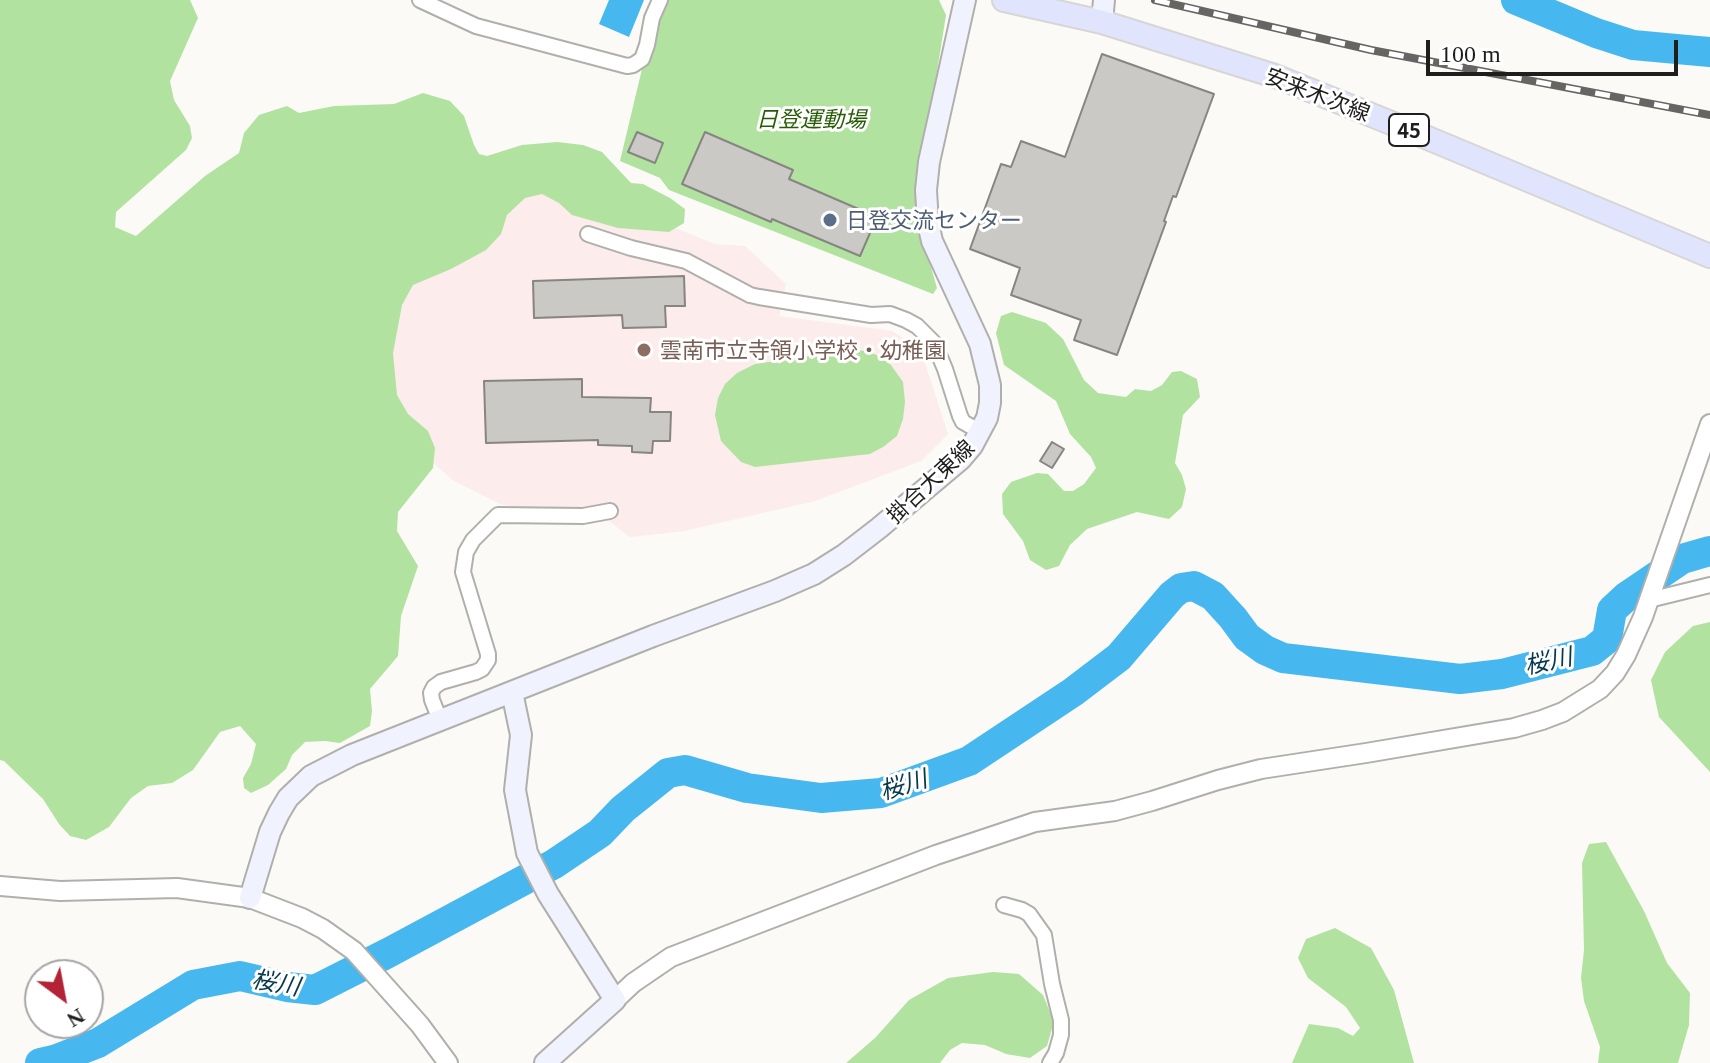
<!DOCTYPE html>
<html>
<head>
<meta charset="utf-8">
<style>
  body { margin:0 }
  #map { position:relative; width:1710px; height:1063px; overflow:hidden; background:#fbfaf7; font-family:Georgia,serif }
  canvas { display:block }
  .north { position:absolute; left:24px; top:959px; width:80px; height:80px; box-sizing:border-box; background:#fff; border:2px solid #a5a5a5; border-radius:50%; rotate:148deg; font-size:22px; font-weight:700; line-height:32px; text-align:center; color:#1f1e1d }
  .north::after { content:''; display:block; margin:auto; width:28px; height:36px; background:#b42235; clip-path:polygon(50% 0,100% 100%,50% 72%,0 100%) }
  .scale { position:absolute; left:1426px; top:40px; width:252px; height:36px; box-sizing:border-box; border:4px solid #1f1e1d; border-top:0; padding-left:10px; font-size:24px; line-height:28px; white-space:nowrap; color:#1f1e1d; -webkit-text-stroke:6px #fff; paint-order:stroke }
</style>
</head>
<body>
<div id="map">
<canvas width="1710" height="1063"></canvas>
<div class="north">N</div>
<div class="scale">100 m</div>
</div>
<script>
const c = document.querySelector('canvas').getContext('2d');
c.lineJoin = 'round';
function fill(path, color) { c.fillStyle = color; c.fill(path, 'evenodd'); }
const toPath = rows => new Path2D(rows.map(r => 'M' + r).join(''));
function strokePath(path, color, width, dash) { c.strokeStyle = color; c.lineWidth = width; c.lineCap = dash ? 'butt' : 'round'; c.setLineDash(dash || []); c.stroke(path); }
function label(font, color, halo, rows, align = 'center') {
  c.font = font + ' Georgia,"Noto Sans JP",serif'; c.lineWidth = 6; c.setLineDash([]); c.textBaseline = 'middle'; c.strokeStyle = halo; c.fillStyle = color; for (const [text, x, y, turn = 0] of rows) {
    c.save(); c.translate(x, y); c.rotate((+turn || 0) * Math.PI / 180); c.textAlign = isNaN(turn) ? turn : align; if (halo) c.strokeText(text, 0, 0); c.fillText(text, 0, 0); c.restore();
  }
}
fill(toPath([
  [506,175,609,201,715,244,745,246,786,284,779,316,892,331,911,343,923,357,948,434,921,461,815,501,684,531,630,537,596,511,548,514,500,504,454,481,372,411,407,261]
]), '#fceceb');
fill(toPath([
  [0,0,190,0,198,18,170,81,174,100,190,126,192,138,186,150,116,212,115,227,136,236,205,176,239,153,244,133,259,115,287,106,299,113,334,106,394,104,423,93,450,101,464,116,474,145,479,154,487,156,522,145,557,142,583,145,602,152,631,183,643,184,670,198,685,209,684,223,669,232,618,228,572,215,559,203,542,194,525,198,507,215,501,234,486,250,451,269,413,285,402,305,393,353,397,395,408,414,428,431,435,448,433,468,398,512,397,531,418,566,401,616,398,656,370,689,372,711,370,726,340,743,325,741,305,742,292,755,286,769,268,785,251,793,244,788,243,778,251,764,256,744,240,726,220,732,193,770,172,783,148,786,131,798,109,827,86,840,70,836,59,824,43,799,4,761,0,760],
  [664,0,939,0,946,15,920,178,917,219,937,288,933,294,669,190,660,178,620,161,642,69,653,40],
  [1012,312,1046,323,1063,339,1084,380,1098,393,1126,397,1135,389,1151,391,1162,385,1172,372,1181,371,1197,379,1200,397,1183,415,1175,463,1182,475,1186,489,1182,507,1169,519,1137,512,1087,529,1070,545,1059,566,1046,570,1030,560,1023,541,1003,514,1002,494,1011,482,1037,473,1048,474,1064,491,1073,491,1084,484,1096,468,1091,457,1070,434,1056,401,1004,365,996,333,1001,316],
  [857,349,877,355,891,365,903,382,905,402,903,419,897,436,883,447,870,454,755,467,741,462,721,441,715,415,718,398,725,384,737,373,755,364],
  [1710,622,1710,772,1659,717,1651,680,1665,652,1693,626],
  [1606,842,1644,911,1667,963,1690,993,1689,1025,1678,1063,1598,1063,1600,1047,1584,1001,1581,978,1584,950,1582,863,1589,844],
  [1335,928,1371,948,1394,990,1414,1063,1292,1063,1309,1024,1338,1028,1353,1036,1360,1028,1346,1007,1308,978,1298,958,1306,939],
  [993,972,1019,974,1043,995,1054,1022,1047,1046,1030,1058,1006,1054,985,1045,962,1043,950,1050,940,1063,846,1063,875,1038,909,1000,948,978]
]), '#b2e2a0');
fill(toPath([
  [609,0,644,0,629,37,599,24]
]), '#47b7ef');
strokePath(toPath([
  [1516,0,1596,33,1633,45,1710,52],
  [40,1063,57,1059,98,1043,193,985,240,976,287,987,315,990,388,953,554,864,600,833,623,809,668,773,685,770,747,788,821,798,881,793,969,761,1073,692,1119,657,1172,595,1181,588,1194,586,1213,596,1233,618,1247,637,1265,650,1283,658,1460,679,1502,674,1592,651,1607,639,1612,610,1626,597,1682,559,1710,551]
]), '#47b7ef', 30);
const building = toPath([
  [1102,54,1214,94,1176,197,1173,196,1164,221,1166,222,1117,355,1074,340,1081,320,1011,295,1020,268,970,249,1001,164,1011,167,1021,141,1065,157,1102,54],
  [637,132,663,143,655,163,628,152,637,132],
  [705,132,793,170,789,179,877,217,860,256,772,219,771,222,682,184,705,132],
  [684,276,685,306,665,306,666,327,623,328,622,315,534,318,533,281,684,276],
  [582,379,582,397,651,398,650,412,671,412,670,441,653,441,652,453,632,452,632,446,598,445,598,440,486,443,484,381,582,379],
  [1052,442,1064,449,1052,468,1040,461,1052,442]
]);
fill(building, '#cac9c6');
strokePath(building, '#868582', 2);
const minor = toPath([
  [420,0,476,26,627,66,633,65,642,59,647,45,652,18,660,0],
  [588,234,631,248,686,261,750,295,759,297,871,315,890,314,906,320,917,326,934,343,945,369,960,416,963,422,981,432],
  [1649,600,1710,585],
  [440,720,432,700,431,693,434,687,441,682,476,672,482,669,488,660,488,654,463,572,466,552,473,540,498,515,583,516,610,511],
  [1004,905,1022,910,1029,914,1044,935,1052,984,1061,1020,1061,1035,1056,1053,1050,1063]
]);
const tertiary = toPath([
  [0,886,60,891,177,888,250,898,302,918,323,929,354,951,420,1025,448,1063],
  [615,1000,633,983,671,957,936,855,1035,822,1115,811,1152,801,1218,780,1261,769,1366,753,1514,728,1542,720,1563,712,1600,689,1615,673,1626,655,1643,617,1710,424]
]);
const secondary = toPath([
  [1102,22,1104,0],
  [512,692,521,735,515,790,527,853,548,894,615,1000,545,1063],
  [250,898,270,832,279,813,288,798,311,776,352,755,653,636,775,591,814,574,844,555,879,528,961,459,972,446,987,418,990,403,990,385,980,344,932,241,928,223,926,190,929,162,965,0]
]);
const primary = toPath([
  [1004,0,1102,22,1275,76,1411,131,1710,256]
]);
strokePath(minor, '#b0afac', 18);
strokePath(tertiary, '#b0afac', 22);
strokePath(secondary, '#b0afac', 24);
strokePath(primary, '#d7d6d6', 26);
strokePath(minor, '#fff', 14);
strokePath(tertiary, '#fff', 18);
strokePath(secondary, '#f0f2fe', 20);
strokePath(primary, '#e1e4fd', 22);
const rail = toPath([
  [1155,0,1371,50,1710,115]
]);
strokePath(rail, '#666563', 8);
strokePath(rail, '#fff', 5, [15]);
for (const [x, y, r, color] of [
  [830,220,8,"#5c6f8a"],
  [644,350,8,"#8d6e63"]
]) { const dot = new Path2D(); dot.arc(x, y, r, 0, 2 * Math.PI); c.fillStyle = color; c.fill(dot); strokePath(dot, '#fff', 3); }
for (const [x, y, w] of [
  [1409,130,40]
]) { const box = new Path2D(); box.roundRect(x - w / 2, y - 16, w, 32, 6); c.fillStyle = '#fff'; c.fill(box); strokePath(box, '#1f1e1d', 2); }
label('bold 20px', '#1f1e1d', null, [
  ["45",1409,130]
]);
label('22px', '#1f1e1d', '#fff', [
  ["安来木次線",1318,94,21],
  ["掛合大東線",930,481,-43]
]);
label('italic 22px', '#265d04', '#fff', [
  ["日登運動場",811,119]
]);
label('22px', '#4e5e75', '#fff', [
  ["日登交流センター",846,220]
], 'left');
label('22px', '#785e54', '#fff', [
  ["雲南市立寺領小学校・幼稚園",660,350]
], 'left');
label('italic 24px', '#06384e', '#fff', [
  ["桜川",1548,660,-12],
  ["桜川",903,784,-17],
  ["桜川",276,982,10]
]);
</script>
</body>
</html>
